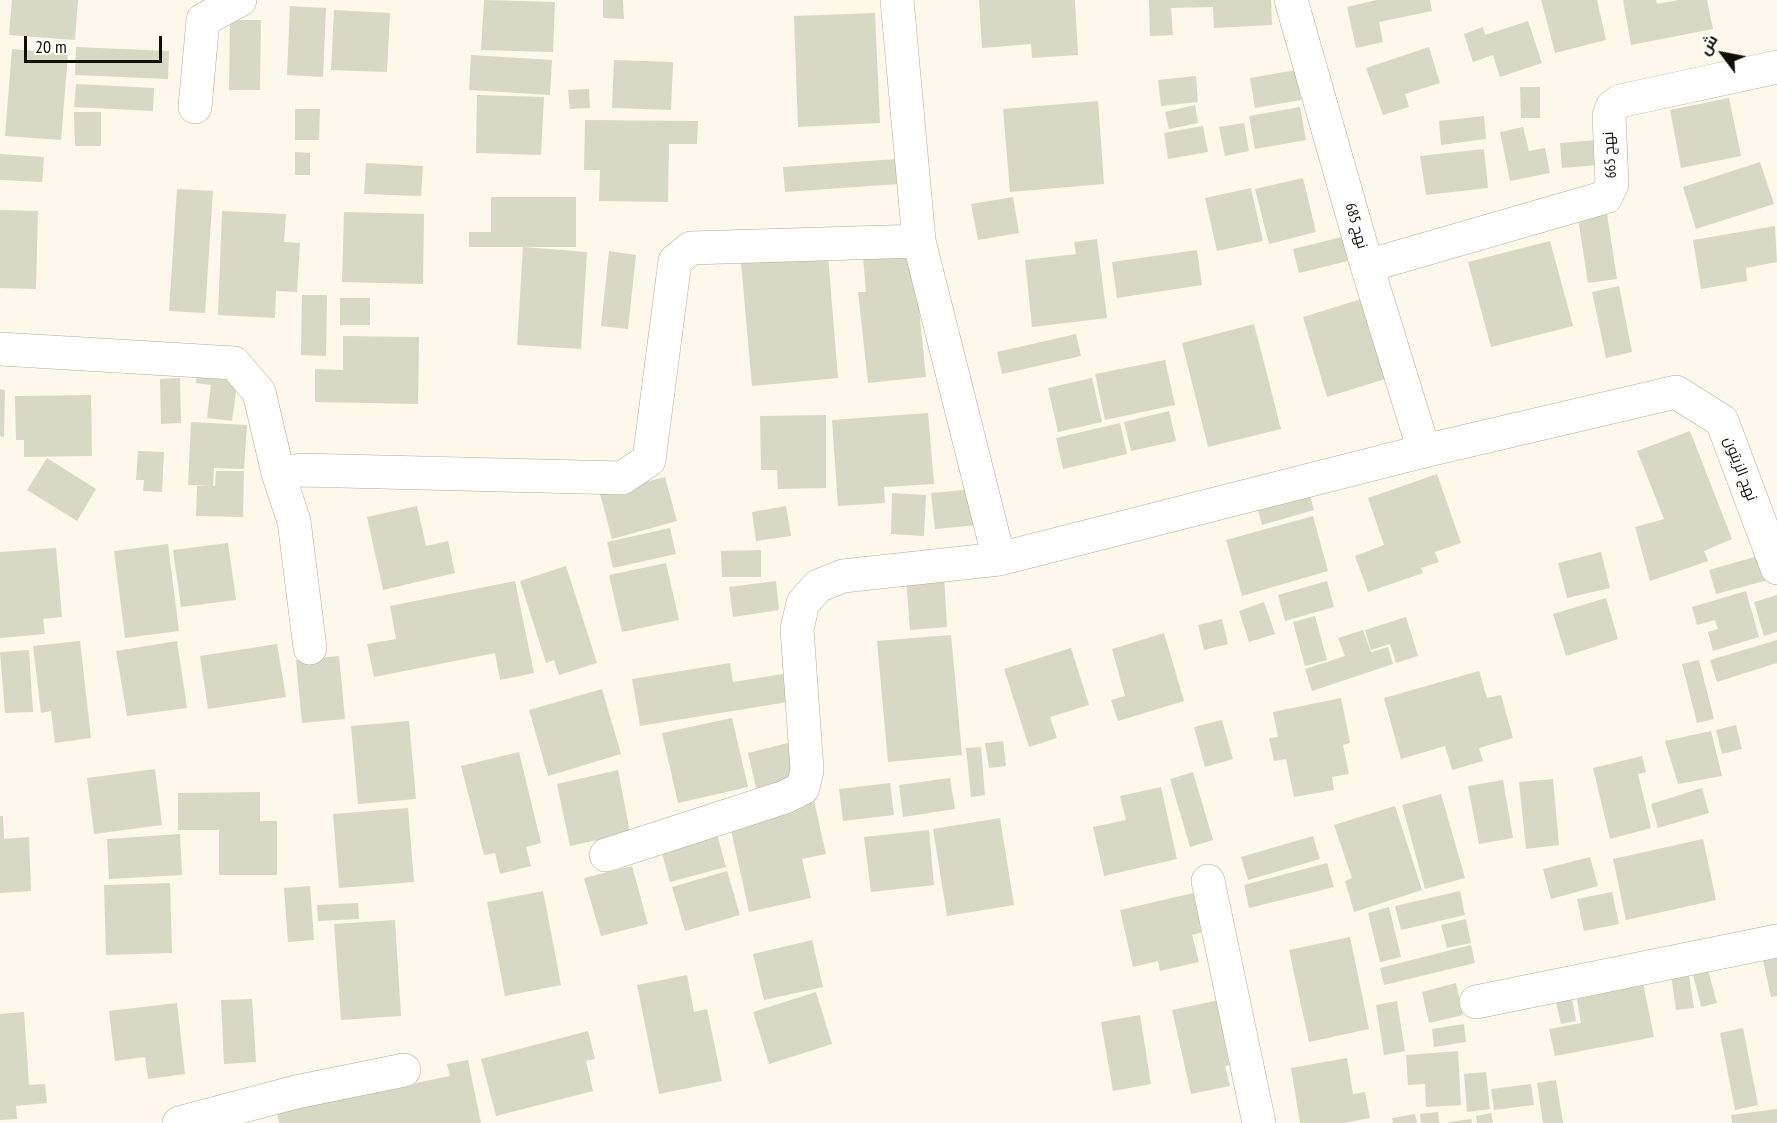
<!DOCTYPE html>
<html>
<head>
<meta charset="utf-8">
<style>
  body { margin:0 }
  #map { position:relative; width:1777px; height:1123px; overflow:hidden; background:#fef7eb; font-family:"PT Sans Narrow",Cairo,sans-serif }
  canvas { display:block }
  .north { position:absolute; left:1693px; top:24px; width:60px; height:60px; -webkit-text-stroke:4px #fff; paint-order:stroke; rotate:302deg; font-size:16px; font-weight:700; line-height:24px; text-align:center; color:#130f08 }
  .north::after { content:''; display:block; margin:auto; width:21px; height:27px; background:#130f08; clip-path:polygon(50% 0,100% 100%,50% 72%,0 100%) }
  .scale { position:absolute; left:24px; top:36px; width:138px; height:27px; box-sizing:border-box; border:3px solid #130f08; border-top:0; padding-left:8px; font-size:18px; line-height:21px; white-space:nowrap; color:#130f08; -webkit-text-stroke:4px #fff; paint-order:stroke }
</style>
</head>
<body>
<div id="map">
<canvas width="1777" height="1123"></canvas>
<div class="north">ش</div>
<div class="scale">20 m</div>
</div>
<script>
const c = document.querySelector('canvas').getContext('2d');
c.lineJoin = 'round';
function fill(path, color) { c.fillStyle = color; c.fill(path, 'evenodd'); }
const toPath = rows => new Path2D(rows.map(r => 'M' + r).join(''));
function strokePath(path, color, width, dash) { c.strokeStyle = color; c.lineWidth = width; c.lineCap = dash ? 'butt' : 'round'; c.setLineDash(dash || []); c.stroke(path); }
function label(font, color, halo, rows, align = 'center') {
  c.font = font + ' "PT Sans Narrow",Cairo,sans-serif'; c.lineWidth = 4.5; c.setLineDash([]); c.textBaseline = 'middle'; c.strokeStyle = halo; c.fillStyle = color; for (const [text, x, y, turn = 0] of rows) {
    c.save(); c.translate(x, y); c.rotate((+turn || 0) * Math.PI / 180); c.textAlign = isNaN(turn) ? turn : align; if (halo) c.strokeText(text, 0, 0); c.fillText(text, 0, 0); c.restore();
  }
}
fill(toPath([
  [12,0,78,0,75,40,9,35],
  [484,0,555,2,553,52,481,50],
  [603,0,623,0,624,19,603,18],
  [979,0,1075,0,1078,55,1032,58,1031,44,982,48],
  [1149,0,1271,0,1272,25,1214,28,1213,7,1171,8,1173,35,1150,36],
  [1377,0,1430,0,1432,11,1379,22,1383,42,1356,48,1347,7],
  [1541,0,1597,0,1606,40,1555,53],
  [1623,0,1656,0,1657,4,1679,0,1707,0,1713,29,1631,45],
  [290,6,326,8,323,77,287,75],
  [334,10,390,13,387,72,331,70],
  [875,13,880,123,798,127,794,16],
  [230,20,261,20,260,90,229,90],
  [1528,21,1542,63,1500,77,1493,55,1473,62,1464,34,1483,27,1485,35],
  [76,47,169,51,168,79,75,75],
  [1429,47,1440,83,1405,94,1409,107,1383,115,1366,68],
  [12,49,68,54,61,140,5,136],
  [471,55,552,60,550,95,469,90],
  [614,60,673,62,671,110,612,108],
  [1296,70,1301,100,1255,108,1250,78],
  [1196,76,1198,102,1161,106,1158,80],
  [76,84,154,88,153,111,74,107],
  [1520,87,1540,87,1540,118,1521,118],
  [589,89,590,108,570,109,568,90],
  [477,95,544,97,541,155,476,153],
  [1729,98,1741,156,1681,168,1670,110],
  [1098,101,1104,184,1010,192,1003,109],
  [1195,105,1198,123,1169,129,1165,112],
  [1300,107,1306,140,1255,149,1249,116],
  [295,109,320,109,319,140,295,140],
  [74,112,101,112,101,146,75,146],
  [1484,116,1486,139,1441,145,1439,121],
  [585,120,698,121,697,144,669,144,668,202,599,201,600,170,584,170],
  [1244,123,1249,151,1225,156,1219,127],
  [1203,126,1208,152,1168,159,1164,133],
  [1523,127,1529,151,1545,148,1550,173,1510,181,1500,132],
  [1596,140,1598,165,1562,168,1560,143],
  [1484,149,1488,188,1426,195,1420,156],
  [295,152,310,153,310,175,295,175],
  [0,154,44,157,42,182,0,180],
  [897,159,899,184,785,192,783,167],
  [1760,162,1774,204,1696,229,1683,187],
  [366,163,423,166,421,196,364,194],
  [1303,178,1316,232,1269,244,1255,189],
  [1251,188,1263,241,1217,251,1205,198],
  [177,189,213,191,205,313,169,311],
  [491,197,576,197,576,247,469,247,469,232,491,232],
  [1013,197,1019,233,978,240,971,204],
  [0,210,38,211,36,289,0,288],
  [222,211,286,214,284,242,300,243,297,292,276,291,275,318,218,315],
  [344,212,424,214,423,284,342,282],
  [1607,214,1617,279,1588,283,1578,218],
  [1775,226,1777,262,1746,268,1747,281,1701,289,1693,240],
  [1346,236,1352,260,1299,273,1293,249],
  [1097,239,1107,318,1032,327,1025,260,1076,254,1074,242],
  [1550,241,1573,326,1491,347,1468,262],
  [523,247,587,252,581,349,517,345],
  [1197,250,1202,285,1117,298,1112,262],
  [609,251,636,255,628,329,601,326],
  [913,251,926,377,868,383,858,292,866,292,863,257],
  [828,256,838,378,752,386,741,263],
  [1619,286,1632,352,1606,358,1592,292],
  [1384,292,1408,372,1327,397,1303,317],
  [302,295,327,295,326,356,301,355],
  [340,298,370,298,370,325,340,325],
  [1254,324,1281,429,1208,447,1182,343],
  [1076,334,1081,356,1002,374,997,352],
  [343,336,419,337,418,404,315,402,315,369,343,370],
  [1165,360,1175,405,1105,420,1095,374],
  [197,365,239,370,232,421,207,418,211,385,196,383],
  [180,378,181,423,161,424,160,379],
  [1092,378,1102,422,1058,432,1048,388],
  [0,389,5,390,4,437,0,436],
  [91,395,92,456,24,457,24,440,16,440,15,396],
  [1169,411,1176,441,1131,451,1124,422],
  [928,413,934,484,884,487,885,503,838,506,832,420],
  [826,415,826,488,778,489,777,470,761,470,760,416],
  [191,422,247,425,244,469,214,468,213,486,188,485],
  [1120,423,1127,454,1063,469,1056,438],
  [1690,431,1732,539,1704,551,1708,561,1650,581,1635,527,1664,519,1637,451],
  [138,451,164,452,162,492,143,491,144,480,136,480],
  [47,458,96,489,77,521,27,490],
  [216,471,244,471,243,517,196,516,197,486,217,486,215,486],
  [1437,474,1461,543,1435,552,1439,562,1421,568,1423,573,1368,592,1355,556,1384,545,1368,498],
  [665,477,677,521,612,539,600,494],
  [974,489,978,525,935,529,931,493],
  [892,493,926,495,924,536,891,534],
  [1310,496,1314,510,1262,525,1258,510],
  [417,506,426,546,448,541,455,573,383,590,367,517],
  [786,506,791,536,756,541,752,512],
  [1313,516,1328,571,1242,596,1226,540],
  [670,528,676,554,613,568,607,542],
  [228,543,236,600,181,607,173,550],
  [168,544,179,631,125,638,114,551],
  [56,548,62,617,43,619,45,634,0,638,0,552],
  [761,550,761,577,722,577,721,551],
  [1601,552,1610,588,1567,598,1558,563],
  [1765,554,1772,579,1716,594,1709,570],
  [666,563,679,620,622,632,609,575],
  [566,566,597,663,559,675,554,660,546,663,520,581],
  [944,575,947,627,910,630,906,578],
  [515,581,534,673,500,680,495,653,374,677,367,644,396,639,390,606],
  [776,581,779,610,733,617,729,587],
  [1327,581,1334,607,1285,621,1278,595],
  [1746,591,1759,637,1713,651,1708,632,1718,629,1715,620,1697,625,1692,607],
  [1777,595,1777,632,1764,636,1754,602],
  [1606,598,1618,639,1566,656,1553,614],
  [1264,602,1275,634,1249,642,1239,611],
  [1315,616,1327,660,1305,666,1293,622],
  [1406,617,1418,656,1396,663,1390,644,1371,650,1365,630],
  [1222,619,1228,644,1204,650,1198,625],
  [1363,630,1371,652,1388,647,1393,664,1312,691,1305,669,1345,656,1338,638],
  [1164,633,1184,701,1118,721,1111,700,1125,696,1112,649],
  [951,635,962,755,888,762,877,641],
  [1777,640,1777,663,1717,682,1710,660],
  [80,641,91,738,55,743,51,711,41,713,33,646],
  [177,641,187,708,127,716,116,651],
  [277,644,286,697,208,709,200,656],
  [1071,648,1089,705,1050,717,1057,738,1029,747,1004,669],
  [29,650,33,712,5,713,0,652],
  [339,656,345,719,302,723,296,660],
  [1699,660,1714,719,1697,723,1682,664],
  [730,663,733,682,783,674,788,702,640,726,632,679],
  [1479,671,1487,698,1501,695,1513,738,1479,748,1483,761,1452,770,1445,746,1401,759,1384,698],
  [602,689,621,754,548,776,529,710],
  [1341,698,1350,743,1343,745,1349,774,1332,777,1334,790,1294,797,1286,759,1274,761,1269,738,1278,737,1273,712],
  [732,718,748,787,678,803,662,733],
  [1222,720,1233,759,1205,767,1194,727],
  [409,721,416,799,358,804,351,726],
  [1736,725,1742,749,1722,754,1716,730],
  [1711,731,1722,776,1678,784,1665,741],
  [1003,741,1006,766,989,768,985,743],
  [788,743,797,778,756,788,748,753],
  [981,747,985,795,971,797,966,748],
  [519,752,541,843,526,847,531,866,500,874,495,853,484,855,461,766],
  [1642,756,1646,772,1638,774,1651,828,1610,839,1593,768],
  [155,769,162,825,94,834,87,778],
  [618,770,630,833,570,846,557,784],
  [1193,772,1213,840,1190,847,1170,779],
  [950,778,955,809,903,817,899,785],
  [1553,779,1559,845,1526,849,1519,782],
  [1503,780,1513,838,1479,844,1468,786],
  [890,783,894,815,843,821,839,789],
  [1161,787,1177,859,1104,876,1093,827,1126,820,1120,796],
  [1702,788,1709,813,1658,828,1651,804],
  [260,792,260,821,277,821,277,875,219,875,219,830,178,830,178,793],
  [1441,794,1465,878,1425,889,1402,805],
  [814,801,826,854,802,859,811,898,749,912,729,821],
  [1395,806,1422,890,1354,912,1345,881,1352,878,1334,825],
  [408,808,414,882,339,888,333,814],
  [0,816,3,816,4,839,29,837,31,891,0,893],
  [1000,818,1014,905,947,916,933,829],
  [716,830,726,867,670,882,660,846],
  [929,830,934,885,871,892,864,837],
  [180,834,182,875,109,879,107,839],
  [1313,836,1320,859,1248,880,1241,857],
  [1703,839,1716,900,1626,920,1613,859],
  [1590,857,1598,886,1551,899,1543,869],
  [1327,863,1334,887,1249,908,1244,885],
  [632,866,648,924,601,936,584,878],
  [727,871,740,915,685,931,672,887],
  [170,883,172,953,106,955,104,885],
  [310,886,314,940,288,942,284,888],
  [543,891,561,985,505,996,487,902],
  [1460,891,1465,915,1401,930,1395,906],
  [1612,892,1619,924,1584,931,1577,899],
  [1193,893,1203,932,1192,935,1199,962,1160,971,1158,961,1133,967,1120,910],
  [358,903,359,919,318,921,317,905],
  [1389,907,1401,957,1380,962,1368,913],
  [1466,919,1471,943,1447,948,1441,925],
  [395,920,401,1016,341,1020,334,924],
  [1777,925,1777,996,1771,997,1756,929],
  [1350,937,1369,1029,1309,1042,1289,950],
  [812,940,823,987,764,1000,753,954],
  [1471,945,1475,963,1384,985,1380,968],
  [1668,954,1688,969,1694,1008,1676,1010],
  [1708,970,1717,1003,1701,1007,1693,974],
  [1641,973,1654,1037,1555,1056,1549,1029,1581,1023,1577,999,1620,990,1618,977],
  [687,975,694,1012,707,1009,722,1081,659,1094,637,985],
  [1456,983,1463,1015,1429,1023,1422,992],
  [816,992,832,1044,769,1064,753,1012],
  [252,999,256,1062,224,1064,221,1000],
  [1224,999,1238,1063,1225,1066,1230,1086,1191,1094,1172,1010],
  [1572,999,1576,1021,1561,1024,1556,1002],
  [1397,1001,1405,1051,1384,1055,1376,1005],
  [177,1003,185,1074,148,1079,145,1057,115,1061,109,1011],
  [24,1012,29,1085,45,1084,47,1103,16,1106,17,1119,0,1120,0,1014],
  [1140,1015,1151,1084,1113,1091,1101,1022],
  [1464,1024,1466,1042,1434,1047,1432,1029],
  [1743,1028,1758,1105,1735,1110,1720,1033],
  [588,1031,595,1059,586,1061,593,1091,496,1116,481,1059],
  [1458,1051,1461,1105,1426,1107,1425,1084,1408,1085,1406,1055],
  [1347,1058,1353,1094,1365,1092,1370,1118,1344,1123,1300,1123,1291,1068],
  [468,1060,481,1123,279,1123,277,1111,450,1076,447,1064],
  [1486,1072,1490,1109,1467,1112,1464,1074],
  [1556,1080,1563,1123,1543,1123,1537,1083],
  [1531,1084,1534,1105,1494,1110,1491,1089],
  [1777,1109,1777,1123,1732,1123,1731,1115],
  [1438,1112,1439,1123,1421,1123,1420,1114],
  [1491,1113,1493,1123,1477,1123,1476,1116],
  [1415,1114,1417,1123,1393,1123,1392,1118],
  [1471,1119,1472,1123,1448,1123,1448,1122]
]), '#d8d9c4');
const minor = toPath([
  [897,0,919,241,999,559],
  [1291,0,1367,266,1424,451],
  [195,107,203,20,240,0],
  [1367,266,1606,197,1612,184,1609,116,1612,107,1620,101,1777,67],
  [0,349,234,363,259,392,278,473,301,470,622,478,649,460,675,261,691,248,919,241],
  [278,473,294,521,310,648],
  [606,855,785,797,803,788,807,770,797,629,803,603,818,586,843,576,999,559,1424,451,1676,392,1722,421,1777,568],
  [1208,881,1259,1123],
  [1476,1002,1777,941],
  [179,1123,296,1092,404,1070]
]);
strokePath(minor, '#b6ab98', 34);
strokePath(minor, '#fff', 33);
label('15px', '#130f08', '#fff', [
  ["نهج 665",1610,155,-94],
  ["نهج 685",1356,226,74],
  ["نهج الزيتون",1740,469,69]
]);
</script>
</body>
</html>
